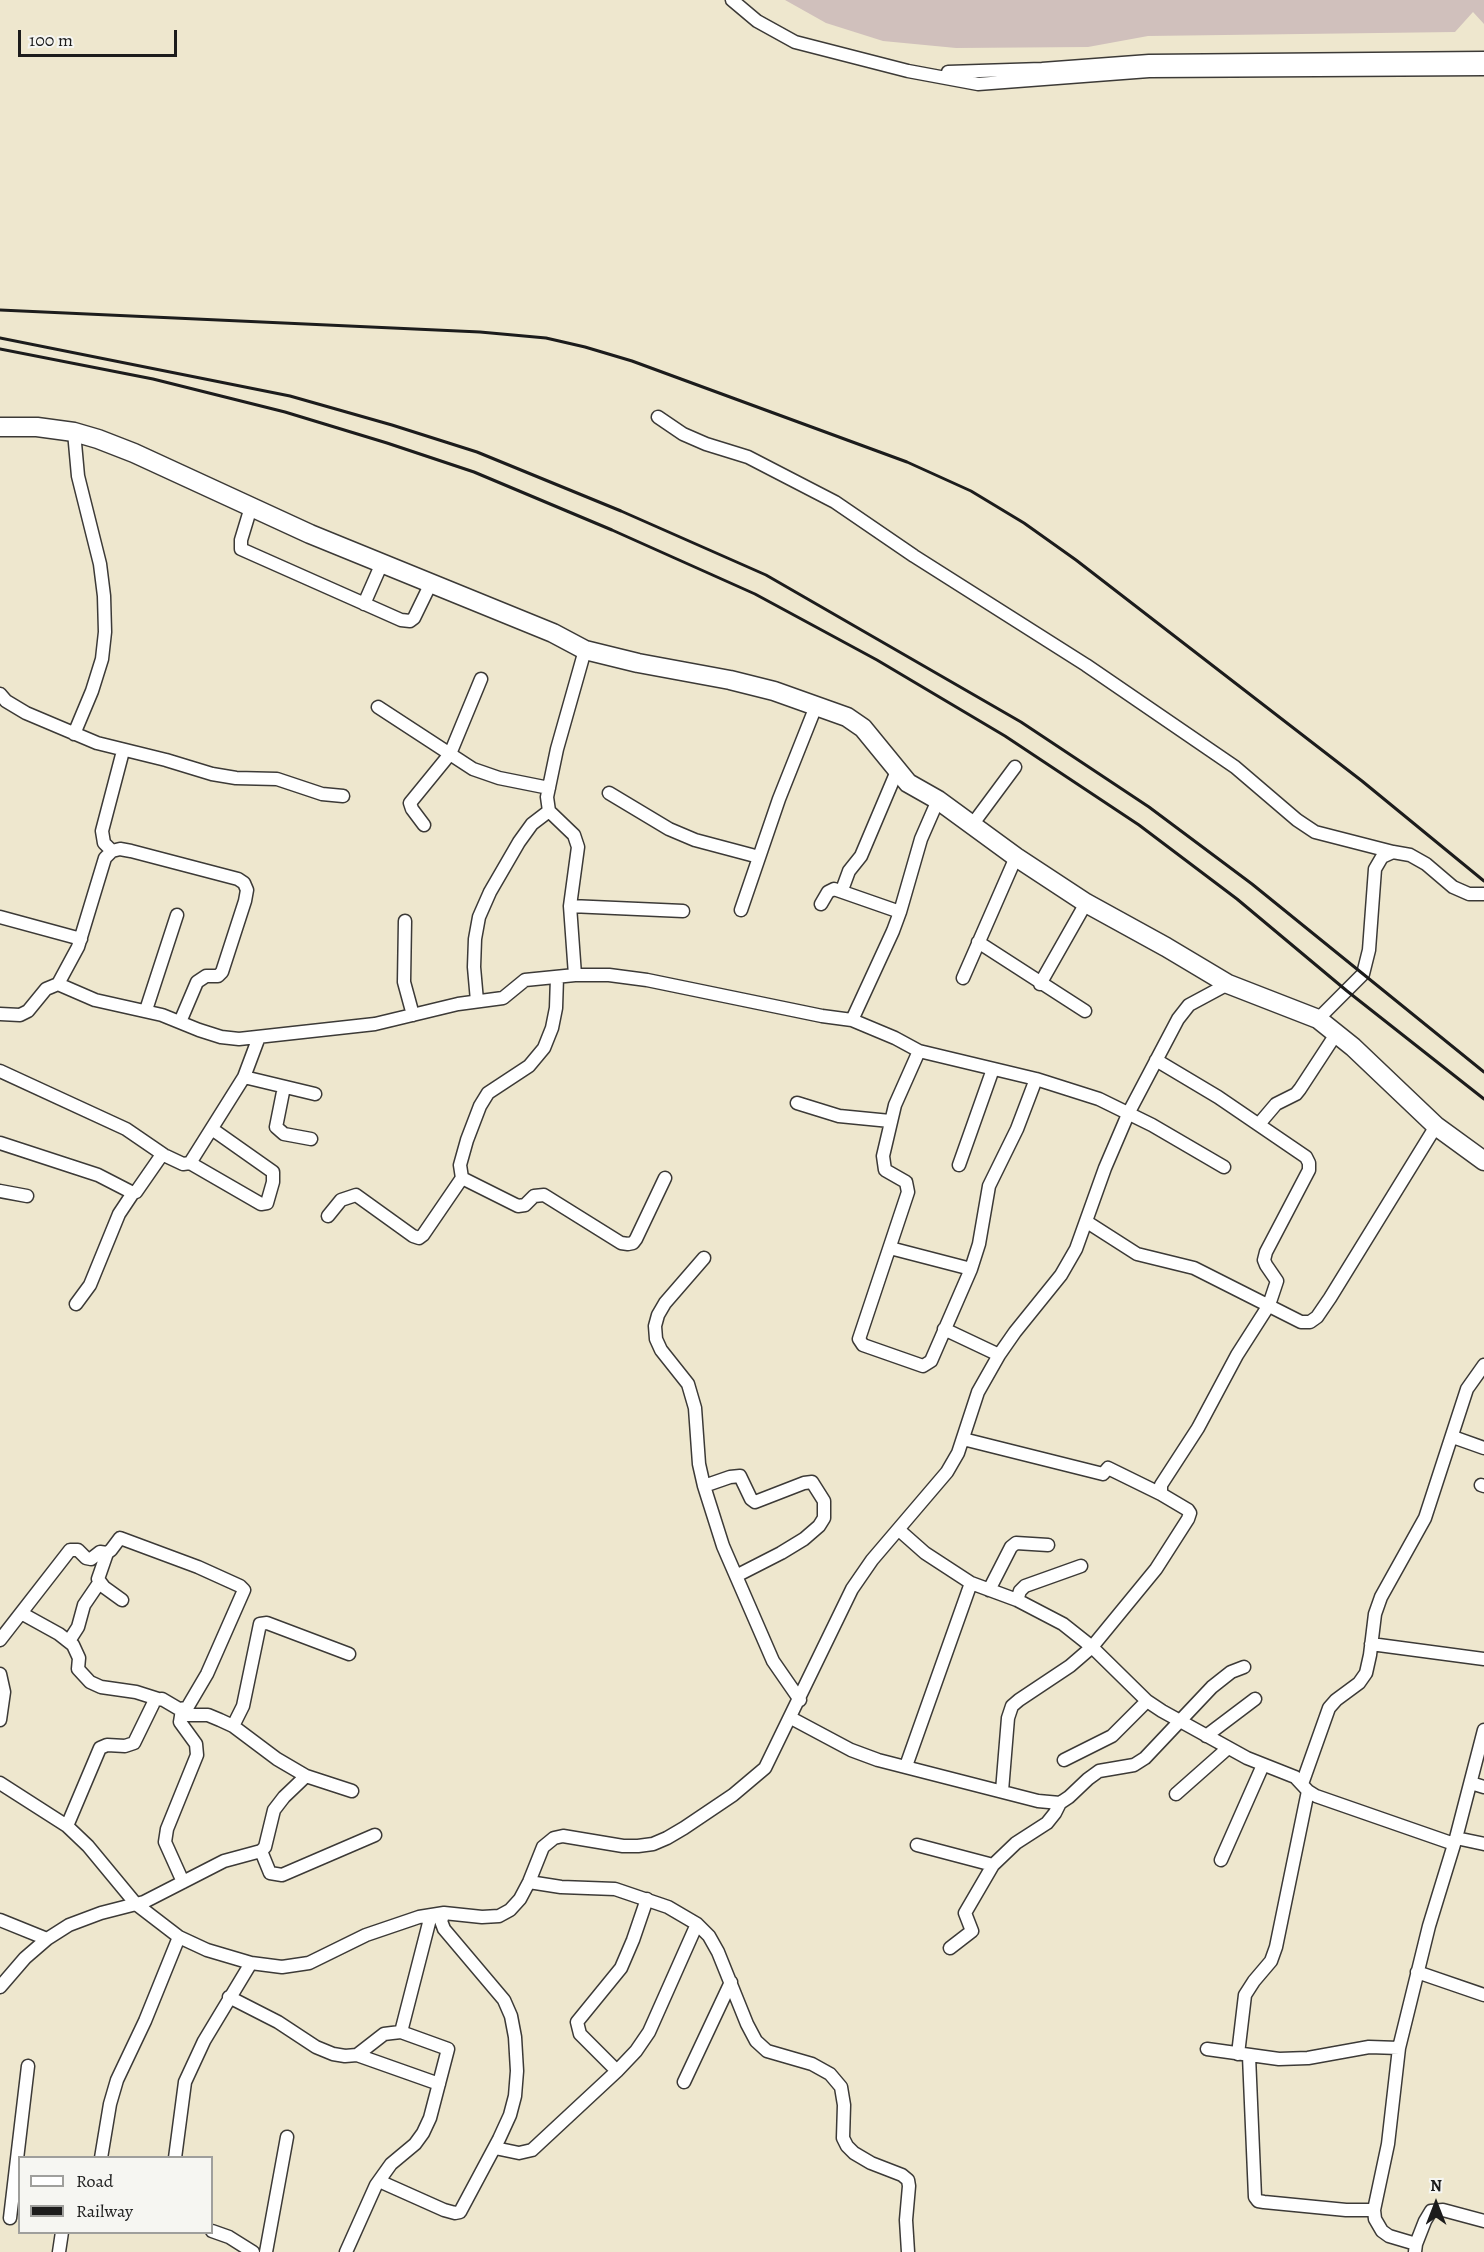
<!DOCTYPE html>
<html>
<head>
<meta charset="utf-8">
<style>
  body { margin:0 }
  #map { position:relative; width:1484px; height:2252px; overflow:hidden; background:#eee7ce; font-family:Alegreya,serif }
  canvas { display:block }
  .legend { position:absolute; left:18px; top:2156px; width:195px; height:78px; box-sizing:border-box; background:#f6f6f2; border:2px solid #9f9f9c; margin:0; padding:8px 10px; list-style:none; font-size:18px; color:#1c1c1c }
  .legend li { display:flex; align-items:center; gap:12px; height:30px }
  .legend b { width:30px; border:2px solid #9f9f9c }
  .north { position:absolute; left:1406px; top:2174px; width:60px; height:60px; -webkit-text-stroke:4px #f6f6f2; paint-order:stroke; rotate:0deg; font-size:16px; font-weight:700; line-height:24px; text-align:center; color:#1c1c1c }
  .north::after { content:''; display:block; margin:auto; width:21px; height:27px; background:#1c1c1c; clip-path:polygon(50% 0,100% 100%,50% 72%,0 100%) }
  .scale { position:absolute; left:18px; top:30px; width:159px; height:27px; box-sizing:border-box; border:3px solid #1c1c1c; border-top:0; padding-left:8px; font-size:18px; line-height:21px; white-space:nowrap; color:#1c1c1c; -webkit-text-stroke:4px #f6f6f2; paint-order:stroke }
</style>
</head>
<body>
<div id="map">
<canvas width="1484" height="2252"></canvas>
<ul class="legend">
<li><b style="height:8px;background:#fff"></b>Road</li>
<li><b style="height:8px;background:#1c1c1c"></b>Railway</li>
</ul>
<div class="north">N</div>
<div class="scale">100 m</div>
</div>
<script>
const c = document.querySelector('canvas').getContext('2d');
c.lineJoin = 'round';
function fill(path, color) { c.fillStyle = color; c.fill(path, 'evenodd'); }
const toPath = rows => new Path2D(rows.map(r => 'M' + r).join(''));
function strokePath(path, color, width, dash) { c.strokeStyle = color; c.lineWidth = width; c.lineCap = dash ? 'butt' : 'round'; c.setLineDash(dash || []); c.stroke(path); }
fill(toPath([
  [785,0,1484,0,1484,24,1473,12,1455,32,1148,36,1088,47,956,48,883,41,826,23]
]), '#d0c0bc');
const minor = toPath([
  [732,0,757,21,795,42,908,71,978,84,1149,71,1484,69],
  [948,72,1042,69,1149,61,1484,58],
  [658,417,683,434,706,444,748,457,835,502,914,556,1086,665,1235,767,1297,820,1315,832,1393,852],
  [74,432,78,476,100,564,104,596,105,632,102,659,92,691,74,734],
  [251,507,241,540,241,549,401,620,410,621,414,618,431,583],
  [364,604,382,563],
  [585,650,557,749,547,797,549,811,574,835,578,847,570,906,575,975,609,975,647,980,822,1016,852,1020,895,1038,919,1051,1036,1079,1099,1099,1152,1125,1224,1167],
  [0,694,6,701,26,713,97,743,166,760,212,774,236,778,277,779,322,794,343,796],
  [378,707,473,769,499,778,549,788],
  [609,793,669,829,695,840,759,857],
  [424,825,412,809,410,803,450,754,481,679],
  [972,825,1015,767],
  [112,851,104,843,102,831,123,751],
  [842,890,849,871,861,856,897,771],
  [821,904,828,892,834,889,900,912],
  [570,906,683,911],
  [741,910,779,799,816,706],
  [0,917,81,939],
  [405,921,404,982,413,1015],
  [978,942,1085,1011],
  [557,977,556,1008,552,1028,544,1048,529,1066,488,1093,480,1106,467,1140,460,1165,462,1178,518,1206,525,1205,534,1196,544,1195,621,1243,628,1244,633,1243,636,1239,665,1178],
  [963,978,1016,857],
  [58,984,78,947,105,858,112,851,120,849,131,851,238,879,244,883,247,890,245,901,222,972,218,976,206,976,197,982,180,1022],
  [1040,984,1086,903],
  [477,1001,474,967,475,939,479,917,490,892,519,842,532,824,549,811],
  [146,1010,177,915],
  [0,1014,20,1015,28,1011,46,989,58,984,95,1000,162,1015,199,1030,221,1037,239,1039,375,1024,458,1004,503,998,525,980,575,975],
  [1318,1019,1363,974,1369,950,1375,869,1382,857,1393,852,1410,855,1426,864,1453,887,1469,894,1484,894],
  [852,1020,893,931,900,912,921,839,938,800],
  [919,1051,895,1105,883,1156,885,1170,906,1182,908,1192,859,1339,863,1345,923,1366,931,1361,971,1269,979,1244,989,1186,1017,1129,1036,1079],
  [0,1071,126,1129,164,1155],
  [244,1077,315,1094],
  [284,1087,276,1127,284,1134,311,1139],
  [797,1103,839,1116,890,1121],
  [1259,1124,1276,1104,1296,1094,1300,1089,1336,1034],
  [0,1143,98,1175,133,1193,136,1192,161,1156,166,1156,183,1164,190,1163,244,1077,259,1037],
  [190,1163,261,1204,267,1203,273,1182,273,1172,212,1129],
  [959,1165,993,1069],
  [0,1191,27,1196],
  [328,1216,341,1200,356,1195,413,1236,419,1238,423,1235,462,1178],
  [1087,1222,1137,1254,1194,1268,1301,1322,1310,1322,1317,1317,1330,1298,1436,1126],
  [890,1248,971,1269],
  [704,1258,665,1303,658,1315,655,1326,656,1339,661,1350,688,1384,695,1408,699,1464,704,1486,723,1546,773,1661,800,1700],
  [76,1304,90,1285,119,1214,133,1193],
  [944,1329,999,1355],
  [1453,1437,1484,1448],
  [963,1439,1103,1474,1108,1468,1161,1494],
  [1481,1485,1484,1486],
  [704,1486,730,1477,740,1476,751,1499,755,1502,804,1483,812,1482,824,1501,824,1518,819,1526,804,1539,781,1553,736,1576],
  [899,1530,925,1553,971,1583,1017,1600,1063,1624,1092,1647,1147,1701,1162,1711,1247,1758,1295,1777,1308,1791,1316,1796,1454,1844],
  [107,1553,98,1579,104,1587,122,1600],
  [989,1590,1011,1547,1016,1543,1048,1545],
  [1017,1600,1020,1591,1025,1586,1081,1566],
  [21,1613,59,1634,73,1645,79,1658,78,1669,90,1682,101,1687,136,1692,158,1699],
  [0,1640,70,1550,78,1550,86,1558,91,1559,100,1552,107,1553,111,1550,120,1538,198,1567,240,1586,244,1590,207,1674,187,1708,179,1709,162,1699,155,1700,134,1743,125,1746,107,1745,100,1748,67,1826],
  [69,1641,78,1627,84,1605,99,1583],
  [1371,1644,1484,1659],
  [0,1674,4,1692,0,1720],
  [182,1710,180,1722,196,1744,197,1755,167,1829,165,1842,183,1882],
  [181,1715,208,1715,220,1720,233,1726,277,1759,306,1776,352,1791],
  [791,1718,851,1750,878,1760,1038,1801,1060,1803,1069,1797,1088,1779,1099,1771,1134,1765,1145,1758,1212,1687,1231,1672,1244,1667],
  [233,1726,243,1706,260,1624,267,1623,349,1654],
  [1206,1736,1255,1699],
  [1064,1760,1112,1736,1147,1701],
  [906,1766,971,1583],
  [0,1783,67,1826,88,1846,136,1904,179,1937,207,1950,251,1963,282,1967,309,1963,366,1935,419,1917,444,1913,482,1917,499,1916,510,1910,520,1899,529,1882,543,1847,554,1838,563,1836,623,1846,638,1846,653,1844,667,1838,684,1828,733,1795,765,1768,852,1589,872,1560,947,1472,958,1453,978,1392,999,1355,1015,1332,1061,1275,1076,1249,1105,1168,1129,1112,1178,1019,1189,1005,1228,984],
  [1471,1783,1484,1787],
  [1302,1784,1329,1708,1336,1700,1359,1683,1366,1673,1370,1655,1375,1614,1381,1597,1425,1518,1467,1389,1484,1365],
  [1002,1791,1008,1718,1012,1706,1019,1700,1070,1666,1092,1647,1156,1569,1188,1519,1190,1513,1188,1510,1161,1494,1161,1485,1198,1428,1237,1355,1269,1305,1277,1281,1266,1265,1264,1260,1266,1252,1309,1170,1309,1163,1306,1157,1218,1097,1156,1060],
  [1176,1794,1228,1748],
  [1456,1838,1484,1844],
  [917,1845,993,1865],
  [261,1851,270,1873,282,1875,375,1835],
  [1221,1860,1263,1765],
  [529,1882,561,1887,615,1889,668,1907,697,1924,709,1936,718,1952,747,2024,756,2041,767,2051,812,2064,830,2074,841,2087,844,2105,843,2138,847,2146,854,2153,871,2163,902,2175,908,2180,909,2186,906,2220,908,2252],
  [0,1920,47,1939],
  [950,1948,972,1931,965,1913,993,1865,1016,1843,1047,1823,1055,1813,1060,1803],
  [1417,1972,1484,1995],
  [0,1987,25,1958,47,1939,69,1925,101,1913,144,1902,224,1861,261,1851,265,1847,274,1810,284,1797,306,1776],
  [229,1997,278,2022,316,2047,333,2054,345,2056,357,2055,384,2034,392,2033,401,2032,448,2049,430,2118,423,2133,415,2144,391,2164,376,2185,346,2252],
  [401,2032,431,1915],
  [1207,2049,1279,2059,1308,2058,1369,2047,1399,2048],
  [1238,2054,1245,1995,1254,1981,1271,1961,1276,1947,1308,1791],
  [357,2055,439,2084],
  [1249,2056,1255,2197,1258,2201,1264,2202,1346,2210,1374,2210],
  [617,2071,580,2034,577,2022,621,1968,633,1940,647,1899],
  [684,2082,731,1982],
  [495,2148,519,2153,532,2150,617,2071,636,2051,649,2032,697,1924],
  [101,2158,110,2104,117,2080,145,2021,179,1937],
  [175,2158,185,2082,204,2041,251,1963],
  [379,2181,444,2210,455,2213,460,2212,499,2139,510,2115,515,2096,517,2071,515,2037,511,2016,504,2000,444,1929,441,1921,444,1913],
  [10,2218,28,2066],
  [212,2231,229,2237,253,2252],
  [1416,2244,1425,2221,1431,2211,1443,2210,1484,2221],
  [59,2252,62,2232],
  [266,2252,287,2137],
  [1415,2252,1416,2244,1389,2236,1382,2231,1375,2219,1374,2210,1388,2144,1399,2048,1429,1926,1456,1838,1484,1730]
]);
const secondary = toPath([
  [0,427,37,427,74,432,98,439,134,453,310,534,553,633,585,650,638,663,730,680,774,691,847,717,863,728,908,783,938,800,1016,857,1086,903,1166,947,1228,984,1318,1019,1353,1047,1436,1126,1484,1161]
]);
strokePath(minor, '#3c3a37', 15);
strokePath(secondary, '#3c3a37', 21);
strokePath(minor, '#fff', 12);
strokePath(secondary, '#fff', 18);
strokePath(toPath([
  [0,310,480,332,546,338,585,347,632,361,907,462,971,491,1024,523,1076,560,1362,781,1484,881],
  [0,338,290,396,392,425,477,452,621,511,766,575,1021,722,1149,807,1252,884,1484,1072],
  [0,349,153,379,285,412,387,443,474,472,612,530,755,594,877,660,1005,736,1139,825,1237,899,1347,991,1484,1099]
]), '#1c1c1c', 3);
</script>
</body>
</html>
